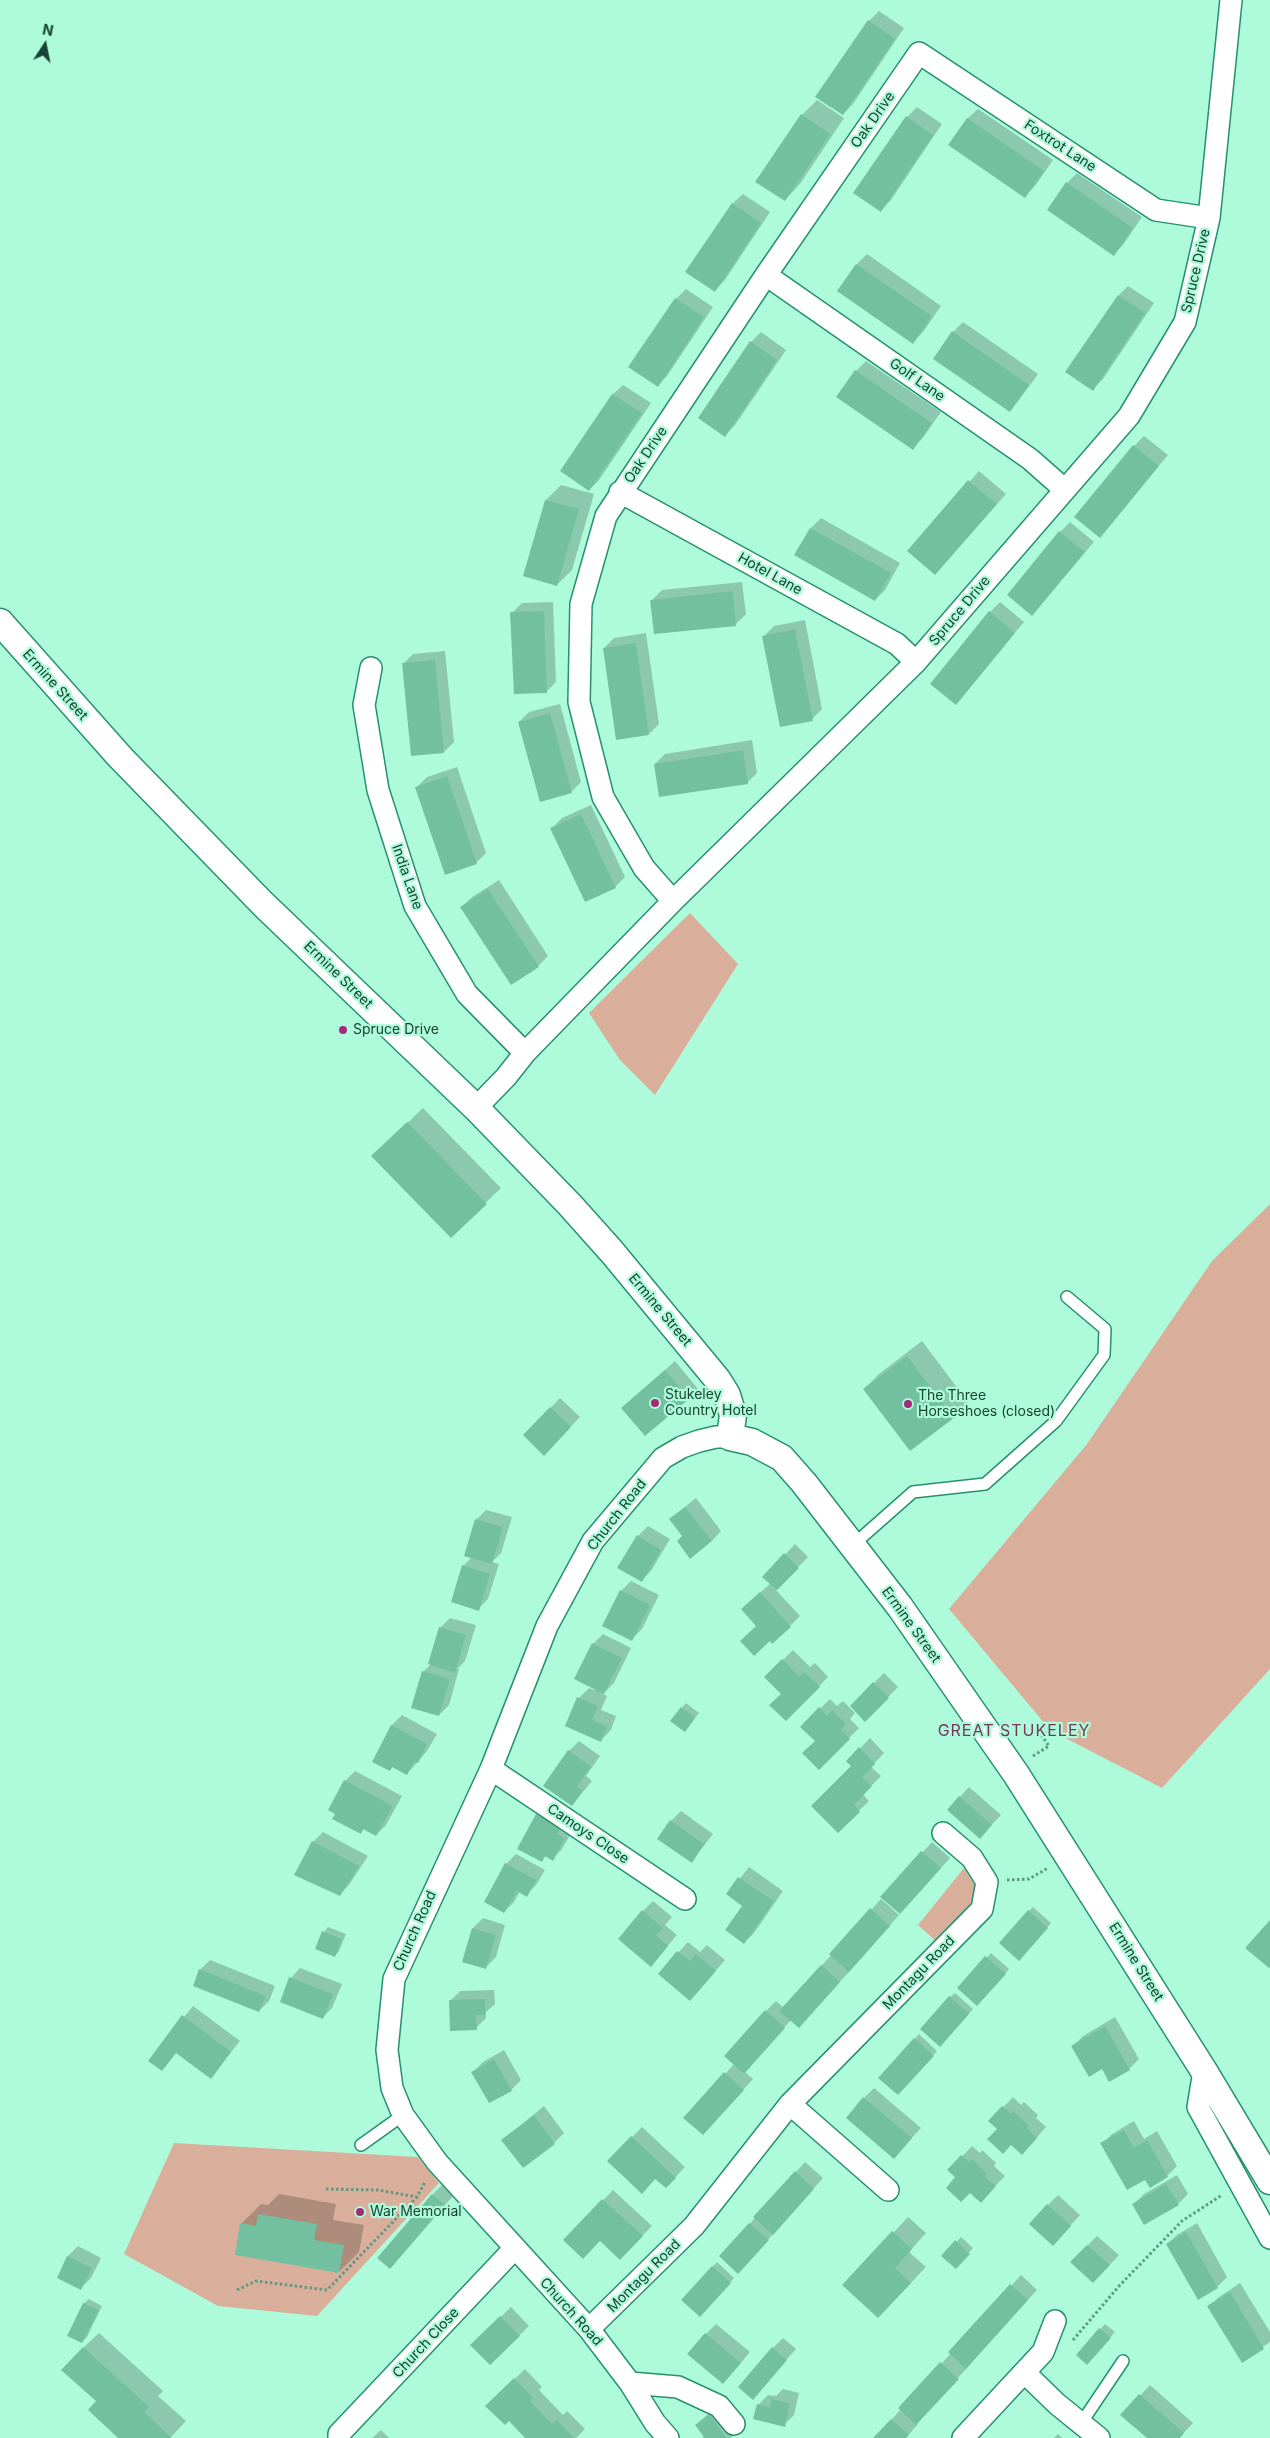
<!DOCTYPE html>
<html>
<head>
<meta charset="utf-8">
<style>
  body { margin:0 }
  #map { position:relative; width:1270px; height:2438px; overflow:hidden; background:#aefbdb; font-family:Inter,sans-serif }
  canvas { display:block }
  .north { position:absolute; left:20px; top:20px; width:50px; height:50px; -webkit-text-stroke:4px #aefbdb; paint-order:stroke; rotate:11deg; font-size:14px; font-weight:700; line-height:20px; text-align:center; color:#194334 }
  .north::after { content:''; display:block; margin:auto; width:18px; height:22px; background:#194334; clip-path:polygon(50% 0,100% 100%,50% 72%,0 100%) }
</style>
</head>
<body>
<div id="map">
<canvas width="1270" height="2438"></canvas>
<div class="north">N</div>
</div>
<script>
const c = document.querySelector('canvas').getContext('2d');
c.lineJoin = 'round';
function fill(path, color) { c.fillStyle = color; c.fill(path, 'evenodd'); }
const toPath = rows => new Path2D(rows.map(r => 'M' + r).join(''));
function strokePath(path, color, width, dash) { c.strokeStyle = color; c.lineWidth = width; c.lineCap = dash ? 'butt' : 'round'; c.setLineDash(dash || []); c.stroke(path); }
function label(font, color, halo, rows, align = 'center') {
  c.font = font + ' Inter,sans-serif'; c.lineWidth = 4.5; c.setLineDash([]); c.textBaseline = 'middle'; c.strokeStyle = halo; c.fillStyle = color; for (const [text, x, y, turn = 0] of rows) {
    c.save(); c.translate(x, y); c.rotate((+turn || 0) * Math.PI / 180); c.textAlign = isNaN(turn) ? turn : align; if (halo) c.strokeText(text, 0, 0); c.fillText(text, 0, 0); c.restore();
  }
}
fill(toPath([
  [690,913,738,964,655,1095,620,1060,589,1013],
  [1270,1204,1270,1669,1162,1788,1050,1730,949,1609,1087,1444,1212,1261],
  [964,1868,976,1887,974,1902,939,1944,918,1925],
  [174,2143,418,2157,439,2183,317,2316,218,2306,124,2254]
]), '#d9af9c');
fill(toPath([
  [879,11,904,28,853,104,843,114,869,21],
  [817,100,844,118,800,184,785,200,802,115],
  [917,107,942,124,891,200,881,210,907,117],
  [978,109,1053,160,1035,186,1025,196,950,144,968,118],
  [1077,173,1142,217,1123,245,1113,255,1048,210,1067,183],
  [743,194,770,212,725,280,715,290,687,272,733,203],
  [867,254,941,306,923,332,913,342,838,290,857,264],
  [1128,286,1154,303,1103,379,1093,389,1119,295],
  [686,289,713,307,667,376,657,386,676,299],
  [963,322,1038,374,1019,400,1009,410,953,332],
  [761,332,786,350,735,425,725,435,751,342],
  [866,361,941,412,922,439,912,448,856,371],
  [623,385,651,403,599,480,589,490,562,471,613,394],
  [1144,436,1168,455,1100,536,1134,446],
  [979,471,1006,494,945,563,909,551],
  [561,485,594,494,572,570,557,585,524,576,546,500],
  [821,518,900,563,885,590,875,600,796,555,811,528],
  [1070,522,1094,542,1032,615,1060,532],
  [742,582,746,614,736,624,652,600,662,590],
  [553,602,556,682,546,692,512,613,522,603],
  [1000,602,1024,622,956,703,990,612],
  [805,620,822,709,812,719,764,636,774,626],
  [646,633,659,724,649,734,604,648,614,638],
  [445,651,454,742,444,752,403,664,413,654],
  [560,704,581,782,571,792,519,722,529,712],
  [752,740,757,773,747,783,655,764,665,754],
  [457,767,486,853,476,863,417,787,427,777],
  [591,805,625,877,615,887,552,828,562,818],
  [499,880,548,956,538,966,462,907,472,897],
  [423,1108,501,1188,451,1236,373,1156],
  [922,1341,968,1402,953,1417,864,1389,879,1374],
  [675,1361,698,1389,688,1398,622,1408],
  [560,1398,580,1417,554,1444,525,1435],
  [696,1498,721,1531,712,1541,683,1536,670,1519],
  [486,1510,512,1517,501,1553,492,1562,499,1564,488,1599,478,1609,463,1566,472,1557,476,1520],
  [648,1526,670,1539,651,1571,641,1581,638,1536],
  [795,1544,808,1557,776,1590,800,1616,790,1626,757,1626,753,1599,771,1583,764,1577],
  [631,1581,659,1595,642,1629,632,1639,621,1591],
  [450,1618,476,1625,465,1661,457,1669,459,1669,449,1705,439,1715,423,1672,431,1664,440,1628],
  [603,1634,631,1648,614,1683,603,1694,607,1696,601,1710,616,1716,611,1730,601,1740,579,1698,589,1688,594,1690,595,1688,593,1644],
  [793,1650,810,1667,815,1663,828,1677,786,1720,782,1694,766,1677],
  [884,1673,898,1687,865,1720,851,1706],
  [830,1699,837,1706,843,1701,855,1713,850,1719,859,1728,819,1768,816,1741,801,1727],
  [686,1703,699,1713,689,1726,682,1708],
  [402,1715,437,1734,427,1751,407,1774,393,1766,390,1770,373,1761,392,1725],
  [870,1738,884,1753,871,1767,881,1776,863,1794,869,1801,838,1831,853,1766,848,1761],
  [579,1741,600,1756,586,1776,592,1781,572,1805,545,1786,569,1751],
  [355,1771,402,1796,386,1825,376,1835,365,1828,360,1832,345,1781],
  [969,1787,1001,1815,980,1837,960,1797],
  [547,1805,574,1828,562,1849,552,1859,546,1856,541,1861,519,1848,537,1814],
  [681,1811,713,1834,692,1861,671,1821],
  [323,1832,368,1856,349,1885,339,1895,296,1874,313,1842],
  [932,1842,950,1858,910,1903,882,1897],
  [516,1854,545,1870,536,1885,526,1895,520,1891,514,1902,504,1912,506,1864],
  [749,1867,783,1891,754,1933,744,1943,744,1905,728,1894],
  [881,1899,899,1915,849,1972,809,2016,791,2020,744,2071,753,2079,712,2124,685,2118,734,2064,726,2056,766,2011,776,2001,784,2008],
  [653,1901,672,1917,665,1925,677,1935,651,1965,643,1911],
  [1033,1907,1051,1923,1023,1954,1029,1911],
  [483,1918,505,1925,496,1957,486,1967,464,1961,473,1928],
  [328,1927,346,1934,339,1951,335,1956,324,1932],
  [688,1942,700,1952,707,1945,725,1960,690,2000,659,1974],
  [991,1953,1009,1969,981,2000,958,1988],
  [210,1960,275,1986,269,2001,259,2011,200,1970],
  [300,1968,342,1984,332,2008,322,2018,291,1978],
  [494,1990,495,2004,486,2012,486,2018,476,2028,450,2001,460,1991],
  [955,1993,973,2009,945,2040,950,1997],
  [193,2006,240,2041,211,2077,177,2052,161,2069,149,2060],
  [1115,2017,1139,2059,1129,2069,1102,2068,1073,2046,1083,2036],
  [919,2034,937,2051,908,2084,915,2039],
  [504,2050,521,2080,511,2090,473,2072,483,2062],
  [874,2088,921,2128,894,2157,864,2098],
  [1013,2097,1021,2105,1024,2102,1038,2115,1036,2118,1046,2127,1032,2143,998,2129,990,2121],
  [544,2106,564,2133,554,2143,503,2140],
  [1134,2121,1144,2139,1157,2131,1177,2166,1167,2176,1146,2178,1102,2144,1112,2134],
  [642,2127,685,2167,666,2187,656,2177,609,2161],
  [972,2146,980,2153,982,2150,996,2163,994,2166,1005,2176,990,2191,957,2177,949,2170],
  [805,2162,823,2178,743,2268,721,2256],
  [1177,2175,1188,2194,1178,2204,1134,2204,1144,2194],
  [442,2185,454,2195,390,2268,432,2195],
  [613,2190,652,2226,630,2248,600,2240,565,2240],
  [279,2194,336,2204,333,2220,364,2225,359,2252,339,2272,241,2224,261,2204,268,2205],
  [1058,2195,1080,2215,1063,2234,1048,2205],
  [908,2217,926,2233,909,2252,926,2267,893,2302,844,2285],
  [1197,2223,1227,2277,1217,2287,1198,2298,1167,2244,1177,2235],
  [1097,2236,1119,2255,1103,2272,1087,2246],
  [961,2237,973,2248,956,2267,943,2256],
  [78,2246,101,2258,91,2278,81,2288,58,2277,68,2256],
  [717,2262,734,2278,705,2311,712,2267],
  [1021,2275,1037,2290,966,2367,967,2368,917,2423,918,2424,906,2438,875,2438],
  [1240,2283,1270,2332,1270,2342,1242,2361,1209,2306,1219,2297],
  [89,2299,102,2306,87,2337,82,2342,69,2335,84,2303],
  [511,2307,529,2326,490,2364,472,2345],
  [716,2324,750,2352,733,2372,706,2334],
  [1105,2324,1115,2332,1092,2358,1077,2354],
  [99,2333,163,2391,158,2396,186,2421,170,2438,120,2438,97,2401,83,2348],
  [783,2338,796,2349,753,2398,773,2348],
  [525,2369,542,2387,539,2390,563,2415,567,2411,585,2429,576,2438,527,2438,509,2419,487,2406],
  [1150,2385,1193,2423,1179,2438,1148,2438,1122,2415],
  [783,2389,799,2393,794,2415,784,2425,758,2405,768,2395,776,2396],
  [719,2405,739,2430,731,2438,703,2438,705,2436,696,2425],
  [381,2430,389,2438,372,2438],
  [1058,2434,1062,2438,1054,2438]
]), '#0003');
fill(toPath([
  [868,20,895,39,843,115,815,97],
  [801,114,830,134,785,201,755,182],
  [906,116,933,135,881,212,853,193],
  [967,118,1044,171,1025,198,948,145],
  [1066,182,1133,228,1114,256,1047,210],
  [732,203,761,223,715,292,685,272],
  [856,264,932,316,913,344,837,291],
  [1118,295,1145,313,1093,391,1065,372],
  [675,298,704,317,658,387,628,367],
  [952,331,1029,385,1010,412,933,359],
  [750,341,777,360,725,437,698,418],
  [855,370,932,423,913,450,836,397],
  [612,394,642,413,589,491,560,471],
  [1133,445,1159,466,1100,538,1074,517],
  [968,480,997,504,935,575,907,551],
  [545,500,579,509,557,586,523,576],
  [810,528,891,573,875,601,794,555],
  [1059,531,1085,552,1032,616,1007,595],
  [733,591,736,626,654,634,650,600],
  [544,611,547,693,514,694,510,612],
  [989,611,1015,633,956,705,930,684],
  [795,629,813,721,780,727,762,636],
  [636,643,649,735,616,740,603,648],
  [435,660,444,753,411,756,402,663],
  [550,713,572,793,540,802,518,722],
  [743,750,748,784,659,797,654,764],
  [447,776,477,864,445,875,415,787],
  [581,814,616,888,585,902,550,828],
  [488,889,539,967,511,985,460,907],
  [407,1122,487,1204,451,1238,371,1156],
  [907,1356,954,1418,910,1451,863,1389],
  [665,1370,689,1399,645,1436,621,1408],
  [550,1407,571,1427,544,1456,523,1435],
  [685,1507,712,1541,690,1559,677,1541,682,1536,669,1519],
  [475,1519,503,1527,492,1564,464,1556],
  [637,1535,661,1550,642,1582,617,1568],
  [784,1553,799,1568,777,1590,762,1577],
  [462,1565,490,1574,479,1611,451,1602],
  [620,1590,650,1605,632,1641,602,1626],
  [760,1592,791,1627,772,1644,770,1641,754,1656,740,1641,756,1626,741,1609],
  [439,1627,466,1635,455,1673,428,1664],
  [592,1643,622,1658,604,1694,574,1679],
  [782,1659,799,1676,804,1672,820,1687,786,1721,769,1705,781,1694,764,1677],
  [422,1671,450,1679,439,1716,411,1708],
  [873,1682,889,1698,865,1722,850,1706],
  [577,1697,598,1706,592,1720,607,1726,601,1742,565,1726],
  [681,1707,695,1718,685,1732,670,1721],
  [819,1707,827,1716,832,1710,846,1724,841,1730,850,1739,819,1770,802,1753,815,1741,800,1727],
  [391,1725,427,1744,418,1763,414,1761,407,1775,392,1767,390,1771,372,1762],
  [859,1747,875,1764,862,1777,872,1786,854,1805,860,1812,838,1833,811,1806,851,1766,846,1761],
  [568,1750,591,1766,577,1787,583,1791,572,1806,543,1786],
  [344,1780,393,1806,376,1836,363,1829,361,1834,332,1819,335,1814,328,1810],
  [959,1796,992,1825,980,1839,947,1810],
  [536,1814,561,1827,557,1834,565,1838,553,1861,545,1856,542,1862,517,1849],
  [670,1820,704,1844,692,1863,657,1839],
  [312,1841,359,1866,340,1896,294,1875],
  [921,1851,941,1868,900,1914,880,1897],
  [505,1863,536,1880,527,1897,517,1891,504,1913,484,1902],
  [738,1877,774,1901,744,1944,725,1930,742,1906,726,1894],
  [870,1908,890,1926,849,1972,829,1954],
  [642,1910,663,1928,656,1935,668,1946,651,1967,618,1939],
  [1028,1910,1048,1928,1019,1961,999,1943],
  [1270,1920,1270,1967,1269,1968,1245,1948],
  [472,1928,496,1935,486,1969,462,1962],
  [322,1931,342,1939,335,1957,315,1949],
  [677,1951,690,1961,696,1954,716,1971,690,2001,658,1974],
  [985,1956,1006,1974,977,2006,957,1988],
  [821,1965,840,1982,799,2028,779,2011],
  [199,1969,266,1996,259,2012,193,1986],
  [289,1977,333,1994,323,2019,280,2002],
  [949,1996,969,2014,940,2047,920,2029],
  [485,1999,485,2015,476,2015,477,2030,450,2031,449,2000],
  [765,2010,785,2028,744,2074,724,2056],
  [182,2015,231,2052,211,2079,176,2053,162,2071,148,2061],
  [1105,2026,1130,2070,1109,2082,1102,2069,1089,2077,1071,2046],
  [914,2038,934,2056,898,2095,878,2078],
  [494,2059,512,2091,489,2103,471,2072],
  [724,2072,744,2090,703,2135,683,2118],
  [863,2097,912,2138,894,2159,846,2118],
  [1002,2106,1011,2114,1013,2111,1029,2126,1027,2128,1037,2138,1022,2155,1011,2145,1003,2154,987,2139,997,2129,988,2121],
  [534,2115,555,2144,523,2168,501,2140],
  [1124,2130,1134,2148,1147,2140,1168,2177,1150,2188,1145,2180,1127,2190,1100,2143],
  [631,2136,676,2178,666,2188,655,2179,642,2194,607,2161],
  [961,2155,969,2162,972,2159,987,2174,985,2177,996,2186,981,2203,970,2193,961,2202,946,2188,955,2177,947,2170],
  [795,2171,814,2189,773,2235,753,2217],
  [1166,2184,1179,2205,1144,2225,1132,2204],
  [432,2194,445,2205,390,2269,377,2258],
  [602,2199,643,2236,620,2260,600,2241,583,2259,563,2240],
  [1047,2204,1071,2226,1053,2246,1029,2224],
  [258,2214,317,2224,314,2240,344,2245,339,2273,235,2255,240,2223,256,2226],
  [749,2223,769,2240,738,2274,719,2256],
  [892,2231,912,2249,895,2268,911,2283,878,2318,842,2285],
  [1186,2232,1218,2288,1198,2300,1166,2244],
  [955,2240,970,2254,956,2269,941,2256],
  [1087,2245,1110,2265,1093,2283,1070,2262],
  [67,2256,92,2268,81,2290,57,2278],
  [712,2266,731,2283,700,2317,681,2300],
  [1010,2284,1028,2300,966,2369,948,2352],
  [1230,2292,1264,2349,1242,2363,1207,2306],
  [83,2303,99,2310,82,2343,67,2336],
  [500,2316,520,2336,490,2365,470,2345],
  [1099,2328,1111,2338,1087,2365,1076,2355],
  [705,2333,741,2363,723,2384,687,2354],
  [83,2347,149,2407,144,2412,171,2437,170,2438,118,2438,88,2410,96,2401,61,2370],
  [772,2347,787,2360,753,2400,738,2387],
  [940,2362,959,2379,916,2425,898,2408],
  [514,2378,533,2398,530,2401,552,2424,557,2420,574,2438,525,2438,509,2421,505,2425,485,2406],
  [1139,2394,1184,2433,1180,2438,1147,2438,1120,2415],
  [771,2399,790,2403,785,2427,753,2419,757,2404,770,2407],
  [709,2414,727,2438,702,2438,704,2437,695,2425],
  [891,2419,909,2435,906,2438,873,2438]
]), '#73c0a1');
const service = toPath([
  [853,1545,913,1492,985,1484,1056,1421,1104,1355,1105,1329,1067,1297],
  [361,2145,403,2115],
  [1082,2422,1123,2361]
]);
const minor = toPath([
  [766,275,1030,459,1064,489],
  [620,492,897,644,916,662],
  [371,668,364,705,378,790,415,906,467,994,525,1053],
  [673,901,644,868,603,797,579,702,581,604,606,516,766,275,919,53,1156,210,1209,218],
  [476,1108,506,1077,525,1053,673,901,916,662,1129,416,1185,322,1209,218,1231,0],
  [491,1769,685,1899],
  [1204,2071,1198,2107,1270,2238],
  [790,2104,888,2190],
  [589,2329,694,2226,790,2104,982,1909,987,1882,972,1858,943,1833],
  [1025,2373,1057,2404,1099,2438],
  [630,2383,678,2387,719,2406,734,2424],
  [339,2438,339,2434,514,2249],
  [668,2438,655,2423,630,2383,589,2329,437,2162,403,2115,392,2088,387,2050,394,1979,491,1769,547,1626,593,1541,663,1458,682,1447,699,1441,716,1437,730,1437],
  [963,2438,1043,2352,1055,2321]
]);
const tertiary = toPath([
  [0,622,120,757,263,904,476,1108,570,1205,612,1252,717,1379,727,1395,733,1415,730,1437,752,1442,782,1458,804,1483,900,1607,1016,1774,1204,2071,1270,2181]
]);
strokePath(service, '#26916f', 14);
strokePath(minor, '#26916f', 24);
strokePath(tertiary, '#26916f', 29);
strokePath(toPath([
  [1033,1756,1049,1746,1042,1736,1050,1730],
  [1007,1880,1029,1879,1048,1868],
  [326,2189,378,2190,417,2197,425,2182],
  [237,2290,256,2281,327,2290,417,2197],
  [1073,2340,1120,2285,1182,2221,1222,2195]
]), '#5f9982', 3, [2.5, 2.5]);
strokePath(service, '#fff', 11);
strokePath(minor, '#fff', 21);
strokePath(tertiary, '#fff', 26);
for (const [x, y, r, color] of [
  [343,1030,5,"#a72979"],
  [655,1403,5,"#a72979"],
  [908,1404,5,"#a72979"],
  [360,2212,5,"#a72979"]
]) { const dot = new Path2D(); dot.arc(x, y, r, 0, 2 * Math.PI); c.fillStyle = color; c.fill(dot); strokePath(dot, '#aefbdb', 2); }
label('14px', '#194334', '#aefbdb', [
  ["Oak Drive",873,120,-55],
  ["Foxtrot Lane",1060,146,33],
  ["Spruce Drive",1196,271,-77],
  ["Golf Lane",917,380,35],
  ["Oak Drive",646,455,-56],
  ["Hotel Lane",770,574,29],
  ["Spruce Drive",960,611,-50],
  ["Ermine Street",55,685,48],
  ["India Lane",407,877,71],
  ["Ermine Street",338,975,44],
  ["Ermine Street",660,1310,50],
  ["Church Road",617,1515,-52],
  ["Ermine Street",911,1625,54],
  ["Camoys Close",588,1834,34],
  ["Church Road",415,1931,-66],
  ["Ermine Street",1136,1962,58],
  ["Montagu Road",919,1973,-46],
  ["Montagu Road",644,2276,-45],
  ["Church Road",571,2312,48],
  ["Church Close",426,2343,-47]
]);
label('14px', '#194334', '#aefbdb', [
  ["Spruce Drive",353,1030],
  ["Stukeley",665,1395],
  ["Country Hotel",665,1411],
  ["The Three",918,1396],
  ["Horseshoes (closed)",918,1412],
  ["War Memorial",370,2212]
], 'left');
c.letterSpacing = '1px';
label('16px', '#75365a', '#aefbdb', [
  ["GREAT STUKELEY",1014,1731]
]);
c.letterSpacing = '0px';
</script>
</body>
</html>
